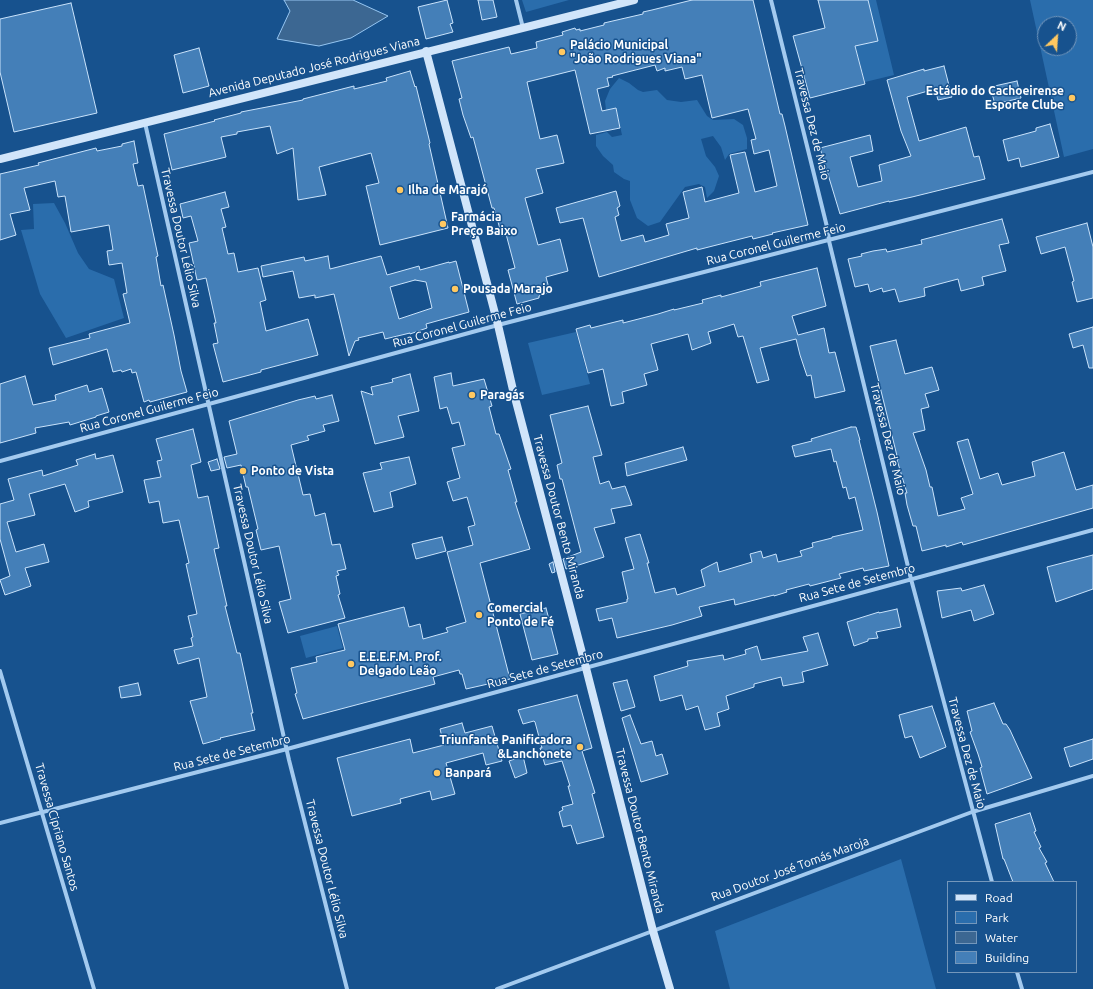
<!DOCTYPE html>
<html>
<head>
<meta charset="utf-8">
<style>
  body { margin:0 }
  #map { position:relative; width:1093px; height:989px; overflow:hidden; background:#17528e; font-family:Ubuntu,sans-serif }
  canvas { display:block }
  .legend { position:absolute; left:947px; top:881px; width:130px; height:92px; box-sizing:border-box; background:#17528e; border:1px solid #7497bb; margin:0; padding:5px 7px; list-style:none; font-size:12px; color:#fff }
  .legend li { display:flex; align-items:center; gap:8px; height:20px }
  .legend b { width:20px; border:1px solid #7497bb }
  .north { position:absolute; left:1037px; top:16px; width:40px; height:40px; box-sizing:border-box; background:#17528e; border:1px solid #7497bb; border-radius:50%; rotate:25deg; font-size:11px; font-weight:700; line-height:16px; text-align:center; color:#fff }
  .north::after { content:''; display:block; margin:auto; width:14px; height:18px; background:#ffc861; clip-path:polygon(50% 0,100% 100%,50% 72%,0 100%) }
</style>
</head>
<body>
<div id="map">
<canvas width="1093" height="989"></canvas>
<ul class="legend">
<li><b style="height:5px;background:#d1e5fa"></b>Road</li>
<li><b style="height:11px;background:#2a6dac"></b>Park</li>
<li><b style="height:11px;background:#3c6792"></b>Water</li>
<li><b style="height:11px;background:#447fb8"></b>Building</li>
</ul>
<div class="north">N</div>
</div>
<script>
const c = document.querySelector('canvas').getContext('2d');
c.lineJoin = 'round';
function fill(path, color) { c.fillStyle = color; c.fill(path, 'evenodd'); }
const toPath = rows => new Path2D(rows.map(r => 'M' + r).join(''));
function strokePath(path, color, width, dash) { c.strokeStyle = color; c.lineWidth = width; c.lineCap = dash ? 'butt' : 'round'; c.setLineDash(dash || []); c.stroke(path); }
function label(font, color, halo, rows, align = 'center') {
  c.font = font + ' Ubuntu,sans-serif'; c.lineWidth = 3; c.setLineDash([]); c.textBaseline = 'middle'; c.strokeStyle = halo; c.fillStyle = color; for (const [text, x, y, turn = 0] of rows) {
    c.save(); c.translate(x, y); c.rotate((+turn || 0) * Math.PI / 180); c.textAlign = isNaN(turn) ? turn : align; if (halo) c.strokeText(text, 0, 0); c.fillText(text, 0, 0); c.restore();
  }
}
fill(toPath([
  [522,0,569,0,526,12],
  [843,0,876,0,894,75,865,82],
  [1030,0,1093,0,1093,149,1064,157],
  [1045,24,1069,24,1069,48,1045,48],
  [619,78,629,83,638,90,643,92,657,90,667,100,681,102,697,100,707,116,713,120,734,119,743,125,747,138,747,149,729,154,725,160,721,147,713,136,701,139,706,156,715,167,719,176,714,191,707,198,705,187,699,184,685,187,660,222,648,226,637,218,630,200,630,181,624,179,614,172,613,165,603,156,596,146,596,135,607,132,612,137,622,135,616,108,606,110,605,101,610,89],
  [54,203,65,223,78,253,89,269,114,279,124,318,66,338,40,294,21,230,34,229,33,204],
  [576,332,590,384,542,395,528,343],
  [337,626,343,648,306,658,300,636],
  [901,859,936,989,730,989,715,931]
]), '#2a6dac');
const water = toPath([
  [284,0,353,0,388,16,351,38,319,46,277,39,290,11,284,0]
]);
fill(water, '#3c6792');
strokePath(water, '#96c6f2', 1);
const building = toPath([
  [447,0,453,23,450,24,453,32,426,39,418,7,447,0],
  [478,0,493,0,497,17,482,20,478,0],
  [692,0,753,0,780,114,782,114,785,126,808,225,772,233,773,234,753,239,752,236,697,250,697,248,599,277,583,218,560,223,556,208,616,191,620,206,617,208,619,215,615,217,621,241,643,235,645,242,669,235,666,224,689,218,683,192,702,187,705,202,739,193,730,155,745,152,755,192,777,186,769,150,754,154,751,140,756,139,748,109,712,118,702,75,685,79,682,67,665,71,665,68,657,71,655,65,612,76,613,77,607,78,609,86,597,89,602,111,616,108,620,128,590,134,575,70,527,82,540,139,557,135,564,163,536,169,543,193,525,198,538,245,560,239,568,271,546,277,550,292,539,296,539,298,517,304,508,270,515,268,506,234,502,236,494,208,492,208,473,137,471,138,463,115,459,99,462,98,452,61,509,47,511,54,537,48,536,42,563,35,562,32,575,28,576,30,580,29,580,31,604,25,604,23,643,14,643,12,652,10,692,0],
  [818,0,868,0,878,41,855,46,865,84,810,98,793,36,825,28,818,0],
  [71,3,97,113,14,132,0,72,0,19,71,3],
  [199,48,209,86,183,93,174,55,199,48],
  [944,66,952,97,938,100,935,89,907,97,919,141,966,127,974,157,979,156,985,179,912,197,889,202,889,201,840,214,820,148,870,135,873,151,850,157,858,187,882,181,879,165,911,156,901,131,887,80,924,69,924,71,944,66],
  [410,71,415,87,416,86,430,143,429,144,448,228,380,245,366,186,379,183,371,153,319,167,326,195,298,200,293,148,277,154,270,126,237,132,237,134,221,137,226,157,172,170,164,134,215,121,214,120,241,113,241,112,303,100,303,99,354,86,354,89,387,81,386,78,410,71],
  [1017,81,1021,98,995,104,990,87,1017,81],
  [1050,124,1059,157,1021,167,1019,158,1008,161,1003,140,1036,131,1036,128,1050,124],
  [134,141,138,163,133,164,138,186,143,185,158,256,156,257,161,286,163,285,174,335,181,371,187,392,150,402,149,400,144,402,136,372,132,373,131,369,122,372,121,370,113,372,107,349,53,365,49,348,90,338,89,334,130,323,123,294,127,293,122,263,109,265,107,251,113,250,109,225,71,232,65,196,58,197,55,181,24,188,30,210,10,214,16,235,0,240,0,174,39,165,38,163,96,148,97,151,122,146,122,144,134,141],
  [225,192,229,207,221,209,226,227,222,228,228,254,234,253,238,272,258,268,266,300,260,302,266,331,308,319,318,355,261,370,261,372,223,382,213,344,218,343,214,323,216,323,206,278,197,280,189,243,198,241,191,216,183,218,180,204,225,192],
  [1002,219,1009,243,999,245,1006,271,982,277,984,285,961,291,958,279,924,288,925,296,899,302,895,289,883,292,882,288,870,292,868,284,855,287,848,259,862,256,861,254,873,251,886,249,887,252,922,244,921,240,1002,219],
  [1087,223,1093,247,1093,298,1077,302,1072,282,1074,281,1065,247,1041,254,1036,237,1087,223],
  [328,256,330,269,381,256,387,275,419,266,420,270,449,262,449,263,456,261,469,312,426,324,427,328,410,334,410,333,385,339,383,332,358,338,359,340,355,341,349,356,334,294,315,298,315,295,299,298,293,271,263,277,261,266,304,257,305,261,328,256],
  [415,280,426,282,432,308,399,319,390,287,415,280],
  [817,268,826,306,792,316,798,335,824,328,829,353,835,352,845,391,815,398,811,375,807,376,800,355,796,339,760,348,769,380,757,383,743,336,738,337,734,324,708,332,711,343,692,350,688,334,651,344,658,370,644,374,647,385,622,392,624,403,611,406,603,369,588,373,576,329,590,325,591,328,623,320,623,323,658,314,674,309,674,310,703,303,702,300,721,295,721,297,761,286,760,282,817,268],
  [1093,327,1093,368,1089,368,1083,345,1073,348,1069,334,1093,327],
  [896,340,905,374,932,367,939,390,925,394,929,407,921,409,925,430,913,433,926,470,930,487,932,487,938,516,965,509,961,498,973,494,957,442,968,439,980,479,998,473,1002,485,1035,476,1032,462,1064,452,1076,490,1093,485,1093,508,963,545,962,542,946,547,946,545,922,551,916,526,913,526,907,505,905,493,907,493,897,460,898,460,870,346,896,340],
  [451,373,453,386,484,379,492,406,489,407,496,434,499,434,511,469,508,470,517,502,515,502,530,549,480,563,510,679,466,689,462,674,460,674,459,670,433,677,435,684,303,719,295,694,297,693,291,668,317,662,316,657,345,650,338,624,404,607,409,627,420,624,423,639,448,632,446,628,466,622,447,552,473,545,468,527,475,525,467,497,453,501,447,482,460,478,452,448,465,445,459,422,452,424,447,407,440,409,434,377,451,373],
  [410,374,419,411,398,416,404,437,375,444,361,391,373,395,371,387,393,382,392,379,410,374],
  [25,376,33,405,56,400,55,395,87,385,89,392,102,388,109,412,96,416,96,417,70,425,69,422,35,428,36,433,0,443,0,384,25,376],
  [332,395,339,421,323,425,325,431,307,436,309,440,291,445,303,495,310,494,315,516,325,513,332,545,340,544,346,569,337,571,339,575,336,576,340,594,338,595,345,618,288,633,279,602,291,599,279,546,261,550,256,530,258,529,248,487,246,487,241,465,227,468,224,457,237,454,229,421,298,400,315,396,316,399,332,395],
  [588,406,602,455,593,457,600,484,609,481,612,489,625,486,632,505,611,509,615,523,594,528,604,557,566,569,563,559,581,552,562,479,560,479,557,465,562,463,550,415,588,406],
  [851,427,856,427,860,440,859,440,877,512,889,566,864,571,863,568,839,574,841,578,810,586,809,584,786,590,787,592,774,596,774,595,735,605,734,599,699,607,702,616,672,625,617,638,612,618,599,621,596,609,627,602,627,599,628,599,622,572,634,569,625,538,640,534,649,563,647,563,655,593,675,588,677,595,705,586,701,570,717,562,719,572,752,562,750,554,761,551,763,558,776,554,778,562,802,556,800,551,813,547,812,543,832,538,832,537,863,530,855,497,849,499,846,487,843,488,836,461,834,462,831,449,795,457,792,446,812,441,811,439,851,427],
  [193,429,201,462,191,465,198,498,208,496,219,548,214,549,227,606,225,606,237,653,240,653,253,713,251,713,255,730,220,738,221,739,203,744,190,701,207,697,199,658,178,664,174,650,193,646,191,638,193,637,188,616,197,614,186,564,189,563,179,520,163,523,159,501,149,503,144,480,161,477,157,461,162,460,156,439,193,429],
  [683,447,687,460,627,476,625,463,683,447],
  [95,454,96,459,113,455,123,492,88,501,89,507,75,512,65,484,29,494,35,515,7,522,16,552,44,544,49,562,25,568,31,586,5,595,0,580,10,576,0,539,0,504,14,500,8,479,42,470,43,476,78,465,76,460,95,454],
  [409,457,416,484,390,492,393,507,374,512,363,473,382,469,380,463,409,457],
  [217,459,220,469,211,471,208,462,217,459],
  [442,537,446,551,416,559,412,544,442,537],
  [1093,555,1093,589,1056,602,1047,567,1093,555],
  [553,562,555,572,552,573,549,564,553,562],
  [984,585,994,614,974,621,971,610,942,618,937,591,961,588,962,591,984,585],
  [546,608,558,654,532,660,520,614,546,608],
  [897,609,901,627,876,632,878,638,868,639,868,641,854,646,847,622,879,612,879,613,897,609],
  [818,633,828,665,802,672,804,682,783,686,781,677,754,684,754,687,726,696,729,709,717,713,720,726,705,730,698,706,686,710,682,695,660,701,654,676,688,666,687,661,723,655,724,660,746,654,745,650,757,646,761,660,808,651,803,637,818,633],
  [627,680,635,707,621,711,613,683,627,680],
  [138,683,141,695,121,698,119,687,138,683],
  [577,695,592,748,582,751,595,793,592,794,604,837,577,844,571,825,563,827,559,812,563,810,562,807,573,804,568,786,570,786,562,761,545,765,540,748,542,748,535,722,534,721,523,724,518,710,577,695],
  [994,703,1003,724,1006,724,1010,730,1032,778,987,794,980,768,982,767,978,754,970,732,972,731,967,711,994,703],
  [932,706,946,747,920,758,912,736,905,738,899,715,932,706],
  [630,715,641,744,652,741,656,756,662,754,668,774,641,782,622,718,630,715],
  [462,723,465,733,492,726,502,761,486,765,483,753,446,763,455,794,432,800,430,791,400,799,401,803,352,816,337,758,410,739,413,753,444,745,440,729,462,723],
  [1093,739,1093,759,1070,767,1064,748,1093,739],
  [523,756,527,773,515,778,509,761,523,756],
  [1030,813,1036,831,1034,832,1041,847,1039,848,1047,862,1045,863,1054,882,1013,882,1004,859,1003,859,995,824,1030,813]
]);
fill(building, '#447fb8');
strokePath(building, '#cae3fb', 1);
strokePath(toPath([
  [516,0,523,28],
  [771,0,828,231,829,241,911,579,992,882],
  [145,123,289,760,347,989],
  [0,461,498,325,1093,172],
  [0,671,94,989],
  [0,823,287,749,1093,530],
  [1017,972,1022,989],
  [497,989,972,812,1093,776]
]), '#a3caef', 4);
strokePath(toPath([
  [426,51,498,325,513,390,586,668,653,931,670,989],
  [0,159,634,0]
]), '#d1e5fa', 8);
for (const [x, y, r, color] of [
  [562,52,4,"#ffc861"],
  [1072,98,4,"#ffc861"],
  [400,190,4,"#ffc861"],
  [443,224,4,"#ffc861"],
  [455,289,4,"#ffc861"],
  [472,395,4,"#ffc861"],
  [243,471,4,"#ffc861"],
  [479,615,4,"#ffc861"],
  [351,664,4,"#ffc861"],
  [580,747,4,"#ffc861"],
  [437,773,4,"#ffc861"]
]) { const dot = new Path2D(); dot.arc(x, y, r, 0, 2 * Math.PI); c.fillStyle = color; c.fill(dot); strokePath(dot, '#17528e', 1.5); }
label('bold 12px', '#fff', '#17528e', [
  ["Palácio Municipal",570,45],
  ["\"João Rodrigues Viana\"",570,59],
  ["Estádio do Cachoeirense",1064,91,"right"],
  ["Esporte Clube",1064,105,"right"],
  ["Ilha de Marajó",408,190],
  ["Farmácia",451,217],
  ["Preço Baixo",451,231],
  ["Pousada Marajo",463,289],
  ["Paragás",480,395],
  ["Ponto de Vista",251,471],
  ["Comercial",487,608],
  ["Ponto de Fé",487,622],
  ["E.E.E.F.M. Prof.",359,657],
  ["Delgado Leão",359,671],
  ["Triunfante Panificadora",572,740,"right"],
  ["&Lanchonete",572,754,"right"],
  ["Banpará",445,773]
], 'left');
label('12px', '#fff', '#17528e', [
  ["Avenida Deputado José Rodrigues Viana",314,67,-14],
  ["Travessa Dez de Maio",812,124,76],
  ["Travessa Doutor Lélio Silva",181,238,77],
  ["Rua Coronel Guilerme Feio",776,244,-14],
  ["Rua Coronel Guilerme Feio",462,325,-15],
  ["Rua Coronel Guilerme Feio",149,410,-15],
  ["Travessa Dez de Maio",888,439,76],
  ["Travessa Doutor Bento Miranda",559,517,75],
  ["Travessa Doutor Lélio Silva",253,554,77],
  ["Rua Sete de Setembro",857,583,-15],
  ["Rua Sete de Setembro",545,669,-15],
  ["Rua Sete de Setembro",232,753,-14],
  ["Travessa Dez de Maio",967,753,75],
  ["Travessa Cipriano Santos",57,827,74],
  ["Travessa Doutor Bento Miranda",640,831,76],
  ["Travessa Doutor Lélio Silva",327,869,76],
  ["Rua Doutor José Tomás Maroja",790,869,-20]
]);
</script>
</body>
</html>
